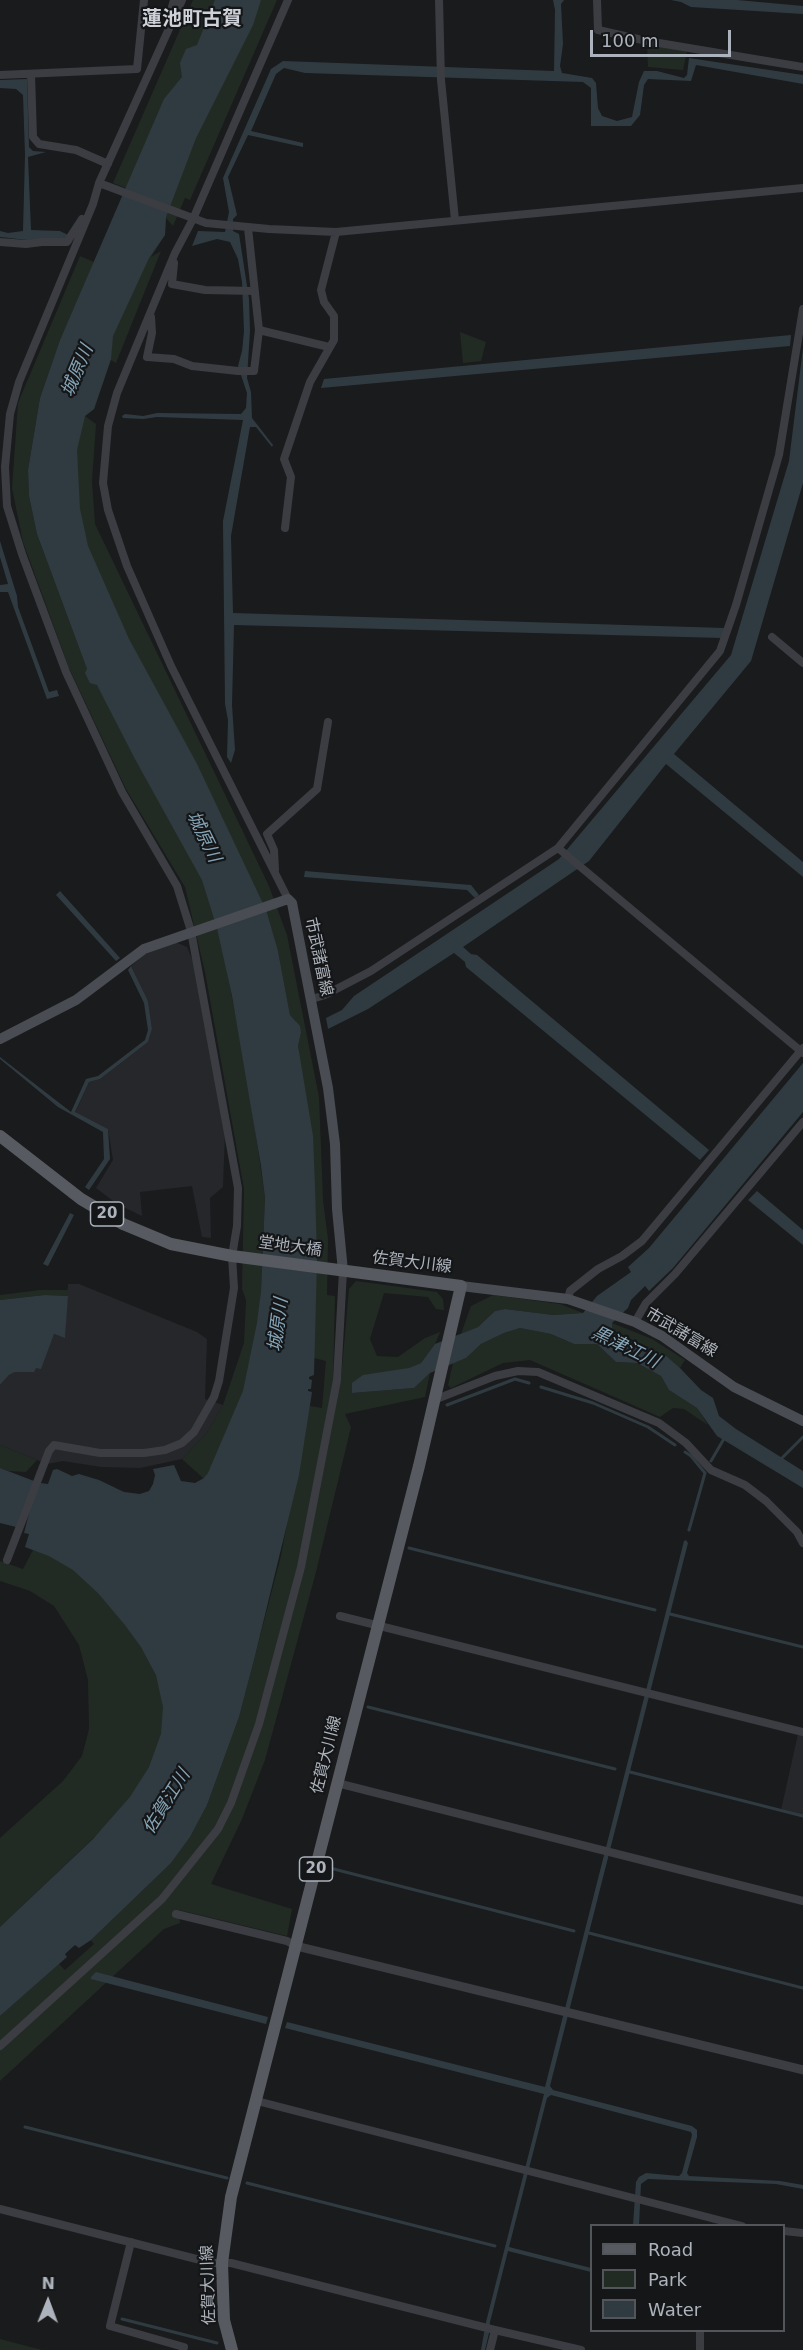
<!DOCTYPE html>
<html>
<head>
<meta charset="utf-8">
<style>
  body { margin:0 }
  #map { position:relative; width:803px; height:2350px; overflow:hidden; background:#1a1b1d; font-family:"DejaVu Sans",sans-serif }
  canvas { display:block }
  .legend { position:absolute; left:590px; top:2224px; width:195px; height:108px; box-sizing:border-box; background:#151618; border:2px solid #52555a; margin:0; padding:8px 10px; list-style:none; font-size:18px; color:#adb3bc }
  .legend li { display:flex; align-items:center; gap:12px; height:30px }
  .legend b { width:30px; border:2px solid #52555a }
  .north { position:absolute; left:18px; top:2272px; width:60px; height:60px; -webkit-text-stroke:4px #151618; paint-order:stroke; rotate:1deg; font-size:16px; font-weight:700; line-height:24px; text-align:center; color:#adb3bc }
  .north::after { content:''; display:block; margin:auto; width:21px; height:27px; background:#adb3bc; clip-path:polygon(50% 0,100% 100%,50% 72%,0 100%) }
  .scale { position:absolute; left:590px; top:30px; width:141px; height:27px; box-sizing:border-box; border:3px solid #adb3bc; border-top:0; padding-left:8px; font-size:18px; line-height:21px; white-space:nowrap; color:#adb3bc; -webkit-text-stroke:4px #151618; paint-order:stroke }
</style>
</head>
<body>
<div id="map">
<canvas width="803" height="2350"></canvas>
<ul class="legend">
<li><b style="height:8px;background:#575a61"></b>Road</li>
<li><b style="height:16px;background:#222b23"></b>Park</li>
<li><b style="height:16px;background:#303b41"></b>Water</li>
</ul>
<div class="north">N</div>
<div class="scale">100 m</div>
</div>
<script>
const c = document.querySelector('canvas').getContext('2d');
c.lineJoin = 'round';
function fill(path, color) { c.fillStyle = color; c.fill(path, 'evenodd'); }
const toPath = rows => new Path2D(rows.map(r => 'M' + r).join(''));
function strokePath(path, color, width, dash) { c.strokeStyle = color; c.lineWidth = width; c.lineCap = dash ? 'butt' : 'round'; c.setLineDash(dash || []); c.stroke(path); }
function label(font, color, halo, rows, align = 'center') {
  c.font = font + ' "DejaVu Sans","Noto Sans JP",sans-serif'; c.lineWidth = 4.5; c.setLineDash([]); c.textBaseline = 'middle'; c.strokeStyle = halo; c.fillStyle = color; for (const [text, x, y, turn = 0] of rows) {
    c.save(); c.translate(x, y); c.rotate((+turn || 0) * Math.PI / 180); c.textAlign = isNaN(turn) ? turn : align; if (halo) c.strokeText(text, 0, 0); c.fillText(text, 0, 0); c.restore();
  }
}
fill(toPath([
  [173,941,187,947,197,971,225,1132,223,1187,210,1198,211,1238,202,1237,192,1186,140,1192,142,1216,117,1204,96,1188,113,1160,108,1129,75,1113,89,1082,100,1079,148,1042,152,1029,148,1001,131,966,143,955],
  [68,1284,79,1284,197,1332,207,1339,205,1399,223,1405,206,1434,182,1459,140,1468,101,1467,63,1461,47,1464,0,1445,0,1385,9,1375,15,1372,33,1371,54,1334,65,1337],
  [798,1734,803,1736,803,1815,781,1810]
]), '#26272a');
fill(toPath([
  [193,0,223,0,113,218,126,188,113,183],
  [256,0,277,0,190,200,185,198,173,226,166,218,165,235,151,257,161,251,116,363,111,360,94,409,85,416,96,424,92,481,95,524,269,886,287,935,319,1097,323,1200,328,1239,327,1295,335,1296,333,1380,341,1380,349,1289,356,1281,437,1292,443,1299,444,1310,436,1309,428,1297,384,1293,370,1339,377,1356,398,1357,425,1338,440,1332,435,1344,421,1363,352,1393,414,1388,430,1373,425,1397,345,1414,351,1427,316,1572,265,1760,242,1819,211,1884,292,1909,287,1936,179,1910,180,1923,164,1929,0,2081,0,2016,59,1964,65,1970,94,1944,91,1940,171,1863,190,1837,207,1805,239,1717,255,1656,281,1556,312,1392,310,1406,322,1408,326,1361,314,1358,309,1363,298,1046,301,1033,295,1020,290,1015,278,951,84,546,68,442,160,217],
  [647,44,687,51,683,70,648,67],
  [80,256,94,262,60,340,40,398,28,470,29,496,37,534,87,669,97,684,122,712,226,926,224,956,248,1081,265,1198,261,1291,245,1489,187,1483,195,1483,203,1478,182,1459,206,1434,223,1405,244,1343,246,1300,242,1289,244,1189,205,972,185,887,126,789,69,668,23,542,12,488,18,403],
  [460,332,486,342,481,361,463,363],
  [40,1290,68,1290,68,1296,45,1295,0,1300,0,1295],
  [493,1295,560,1304,583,1313,553,1315,505,1309,495,1311,478,1327,461,1334,471,1306],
  [612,1323,652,1339,685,1360,680,1368,665,1356,612,1332],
  [520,1328,551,1334,574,1344,597,1344,616,1362,637,1363,661,1376,669,1390,697,1408,708,1425,684,1409,673,1408,660,1417,530,1360,503,1363,451,1388,448,1385,453,1363,466,1358,481,1344,504,1333],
  [0,1445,37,1460,26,1472,8,1471,0,1468],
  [25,1547,81,1560,166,1678,165,1740,124,1809,0,1927,0,1838,63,1781,82,1756,89,1729,88,1680,79,1645,54,1606,30,1591,0,1581,0,1561,23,1569,33,1550],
  [0,2339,42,2350,0,2350]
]), '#222b23');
fill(toPath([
  [215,0,261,0,253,25,196,138,166,217,165,235,149,258,113,336,111,359,94,409,85,416,77,450,80,509,88,546,129,639,197,764,266,910,278,951,290,1015,300,1026,301,1033,298,1046,313,1136,315,1187,317,1259,314,1375,309,1377,309,1379,312,1380,311,1389,308,1389,308,1391,312,1392,299,1475,255,1656,239,1717,207,1805,190,1837,171,1863,91,1940,79,1948,75,1945,65,1954,67,1957,0,2016,0,1927,93,1839,130,1797,149,1767,161,1734,163,1707,156,1675,141,1647,125,1625,98,1593,73,1570,49,1556,25,1547,29,1534,24,1533,31,1506,40,1483,48,1484,53,1470,57,1469,72,1476,79,1474,99,1480,124,1492,140,1494,149,1491,153,1484,155,1475,153,1469,174,1465,181,1481,195,1483,203,1479,208,1473,243,1391,257,1323,261,1291,265,1198,261,1166,232,996,217,928,202,880,135,759,97,685,90,683,85,673,87,669,37,534,29,496,28,470,40,398,60,340,164,99,182,77,180,63,186,49,197,45],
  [553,0,564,0,561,4,563,44,560,66,562,73,592,78,596,83,598,108,602,116,617,121,632,117,639,82,644,71,657,71,684,78,687,75,689,58,803,75,803,84,696,65,691,81,648,79,644,85,640,115,631,126,591,126,591,88,583,82,305,73,284,68,276,74,251,131,303,143,303,147,248,135,228,177,237,215,233,219,233,231,239,234,249,299,250,331,247,378,251,392,252,418,273,445,272,447,256,427,250,427,231,536,233,613,724,628,722,638,234,625,232,705,235,750,231,763,227,757,228,720,225,704,223,521,243,420,157,417,143,419,123,418,122,416,125,414,143,416,157,413,241,414,246,408,247,393,238,366,242,351,244,331,242,282,238,259,230,242,217,239,192,246,198,231,225,232,229,212,223,178,271,69,283,61,554,71,555,10],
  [671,0,737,0,803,6,803,14,691,7,681,2],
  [27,79,29,147,33,151,46,152,28,157,31,230,60,231,68,235,64,239,27,240,0,237,0,231,8,233,23,231,25,155,23,95,16,89,0,88,0,80],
  [791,335,790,346,321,388,324,379],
  [803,348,803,483,751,661,674,754,803,862,803,877,666,764,589,861,463,947,471,954,477,955,709,1150,700,1160,466,967,465,962,454,953,368,1009,328,1029,326,1018,342,1010,354,996,559,859,731,655,789,461],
  [0,541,17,596,18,607,49,692,57,690,59,696,47,699,8,592,0,592,0,585,8,584,0,557],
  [305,871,471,885,479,895,475,898,467,890,304,877],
  [60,891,120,958,116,961,56,895],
  [131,966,148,1001,152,1029,148,1042,100,1079,89,1082,75,1112,108,1129,110,1159,89,1190,85,1187,104,1159,103,1132,58,1107,0,1059,0,1057,71,1112,86,1079,98,1076,145,1040,148,1030,144,1003,128,970],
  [803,1063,803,1112,673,1268,649,1291,645,1286,631,1300,628,1308,612,1323,612,1332,666,1356,680,1368,701,1390,713,1398,719,1416,736,1429,803,1471,803,1488,717,1436,697,1408,669,1390,661,1376,637,1363,616,1362,597,1344,574,1344,551,1334,520,1328,504,1333,481,1344,466,1358,430,1373,414,1388,352,1393,352,1383,363,1375,409,1368,421,1363,435,1344,478,1327,495,1311,505,1309,553,1315,583,1313,597,1296,631,1272,628,1267,649,1248],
  [757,1191,803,1230,803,1245,748,1200],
  [70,1213,74,1215,48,1266,43,1264],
  [45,1295,68,1296,65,1338,54,1334,41,1369,36,1368,34,1372,15,1372,9,1375,0,1385,0,1300],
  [0,1468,34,1481,16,1527,0,1523],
  [686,1540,688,1543,550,2086,553,2090,692,2126,697,2130,697,2137,687,2173,689,2176,780,2181,803,2185,803,2189,776,2184,648,2179,641,2184,639,2225,633,2225,636,2182,639,2177,646,2173,679,2176,682,2173,692,2135,691,2132,551,2095,547,2098,509,2247,591,2268,591,2272,508,2251,490,2322,489,2333,485,2350,481,2350,486,2322,544,2094,285,2028,287,2022,545,2087,684,1541],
  [96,1972,268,2017,266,2024,91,1979,91,1977]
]), '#303b41');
strokePath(toPath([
  [541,1387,593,1403,648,1427,675,1445],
  [447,1405,515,1379,529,1383],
  [685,1452,691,1456,705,1473,689,1530],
  [711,1461,725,1437],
  [779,1461,803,1437],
  [409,1548,655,1610],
  [670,1614,803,1647],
  [368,1707,615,1769],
  [630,1772,803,1816],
  [326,1867,574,1931],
  [589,1933,803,1988],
  [25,2127,227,2178],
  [247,2183,495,2246],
  [122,2319,217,2343]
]), '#303b41', 3);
strokePath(toPath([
  [439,0,441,80,455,220],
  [597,0,598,30,647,41,803,67],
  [169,25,169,17,174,0],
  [31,74,33,137,39,144,76,150,108,164],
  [0,75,137,69,144,0],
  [99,183,206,223,269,229,336,232,803,188],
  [0,242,26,244,42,242,67,242,82,219],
  [174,263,172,284,205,290,254,291],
  [151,317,152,333,147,357,174,359,192,366,238,371,254,371,259,330,248,228],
  [259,330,329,347],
  [285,528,291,477,284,459,310,382,334,340,334,316,324,302,321,290,336,232],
  [772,637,803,663],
  [558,848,803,1053],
  [275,870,274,850,267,834,317,789,328,722],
  [288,899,171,666,127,566,108,510,103,483,108,426,117,393,175,253,193,219,288,0],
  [312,999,325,995,371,971,558,848,720,651,736,605,779,455,803,309],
  [568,1299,570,1291,598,1269,622,1256,642,1241,803,1048],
  [635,1322,646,1303,675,1274,803,1122],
  [434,1400,495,1376,518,1371,538,1372,659,1423,686,1443,711,1470,745,1485,766,1501,797,1532,803,1543],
  [7,1560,49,1451,54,1445,100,1453,144,1453,165,1450,182,1443,194,1432,214,1397,219,1381,234,1288,232,1256,237,1226,238,1188,191,931,177,886,122,792,66,672,22,554,7,506,5,467,10,414,19,382,93,204,99,183,182,0],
  [340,1616,803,1732],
  [337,1783,803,1901],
  [176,1914,287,1941,296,1946],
  [0,2046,162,1899,218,1829,231,1803,259,1724,301,1567,337,1380,343,1271],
  [257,2101,742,2226],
  [0,2209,212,2263,231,2263,495,2330,581,2350],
  [784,2231,803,2233],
  [131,2242,110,2326,184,2347,183,2350],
  [490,2350,495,2330],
  [700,2350,700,2330]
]), '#3b3d42', 8);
strokePath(toPath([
  [296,1946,803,2070]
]), '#3b3d42', 9);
strokePath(toPath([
  [0,1039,76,1000,144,949,288,899,292,903,328,1088,335,1144,337,1209,343,1271],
  [461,1286,568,1299,635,1322,662,1336,734,1387,803,1421]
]), '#494c52', 10);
strokePath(toPath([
  [0,1136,81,1199,123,1224,171,1244,232,1256,461,1286,419,1466,231,2197,222,2263,224,2320,232,2350]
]), '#575a61', 12);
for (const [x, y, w] of [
  [107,1214,33],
  [316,1869,33]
]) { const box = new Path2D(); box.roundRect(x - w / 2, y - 12, w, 24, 4.5); c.fillStyle = '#151618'; c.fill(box); strokePath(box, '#adb3bc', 1.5); }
label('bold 15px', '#adb3bc', null, [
  ["20",107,1214],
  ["20",316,1869]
]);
label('16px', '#adb3bc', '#151618', [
  ["市武諸富線",318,957,78],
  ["堂地大橋",290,1247,8],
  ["佐賀大川線",412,1263,7],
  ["市武諸富線",681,1333,31],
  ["佐賀大川線",327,1755,-76],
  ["佐賀大川線",209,2285,-92]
]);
label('italic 18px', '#85a4b6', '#151618', [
  ["城原川",78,371,-67],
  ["城原川",203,837,64],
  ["城原川",279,1325,-83],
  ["黒津江川",625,1348,26],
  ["佐賀江川",167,1802,-58]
]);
label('bold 20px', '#ced2d8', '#151618', [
  ["蓮池町古賀",192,20]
]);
</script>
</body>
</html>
